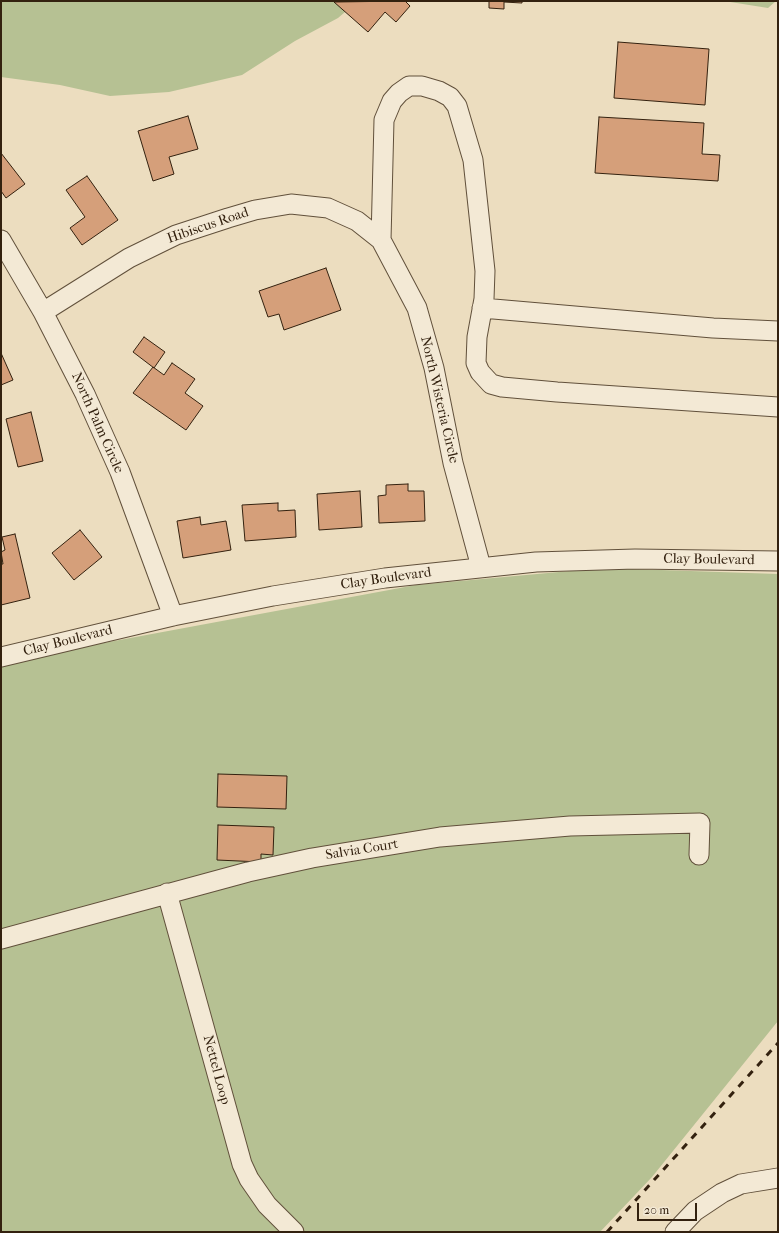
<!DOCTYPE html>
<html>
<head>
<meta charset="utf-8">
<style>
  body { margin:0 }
  #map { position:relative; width:779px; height:1233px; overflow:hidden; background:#ecddbf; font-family:"IM FELL French Canon",serif }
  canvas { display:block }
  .frame { position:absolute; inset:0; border:2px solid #33210f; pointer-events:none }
  .scale { position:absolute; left:637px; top:1203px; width:60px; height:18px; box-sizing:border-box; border:2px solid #33210f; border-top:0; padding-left:5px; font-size:12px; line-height:14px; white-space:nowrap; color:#33210f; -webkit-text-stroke:3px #f3e9d5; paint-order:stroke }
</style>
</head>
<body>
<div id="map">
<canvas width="779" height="1233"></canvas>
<div class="frame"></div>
<div class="scale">20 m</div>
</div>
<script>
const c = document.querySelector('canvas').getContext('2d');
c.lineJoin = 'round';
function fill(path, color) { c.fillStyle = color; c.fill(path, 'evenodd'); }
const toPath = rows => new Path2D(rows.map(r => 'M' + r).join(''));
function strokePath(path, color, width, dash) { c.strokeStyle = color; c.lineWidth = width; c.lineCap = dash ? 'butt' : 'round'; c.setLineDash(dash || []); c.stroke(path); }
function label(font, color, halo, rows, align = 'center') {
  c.font = font + ' "IM FELL French Canon",serif'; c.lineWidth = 3; c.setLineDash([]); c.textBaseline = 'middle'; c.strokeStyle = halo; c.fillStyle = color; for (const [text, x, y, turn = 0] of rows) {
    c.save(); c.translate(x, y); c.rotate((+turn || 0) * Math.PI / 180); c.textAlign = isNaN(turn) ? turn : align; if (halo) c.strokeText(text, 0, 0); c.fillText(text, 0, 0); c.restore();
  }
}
fill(toPath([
  [1,1,358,1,338,18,295,41,242,75,169,92,110,96,60,85,1,77],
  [724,1,776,1,768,8],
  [603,568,778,574,778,1021,652,1177,600,1232,1,1232,1,662,416,585]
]), '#b6c193');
const building = toPath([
  [405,1,410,6,396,22,385,12,368,32,334,2,405,1],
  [489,1,522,1,522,3,504,2,504,9,489,8,489,1],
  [618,42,709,49,705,105,614,98,618,42],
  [188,116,198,149,169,157,174,174,153,181,138,131,188,116],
  [599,117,704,123,702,154,720,155,718,181,595,173,599,117],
  [1,153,25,184,6,198,1,191,1,153],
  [87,176,118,220,82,245,70,228,85,217,66,190,87,176],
  [326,268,341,310,284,330,279,314,268,317,259,291,326,268],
  [144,337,165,352,154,368,133,352,144,337],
  [1,353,13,380,1,385,1,353],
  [172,363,195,379,185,393,203,406,186,430,133,393,153,367,164,375,172,363],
  [31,412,43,461,18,467,6,419,31,412],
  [408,484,408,491,424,491,425,521,379,523,378,496,386,495,386,485,408,484],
  [360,491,362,527,319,530,317,494,360,491],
  [278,503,278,511,295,510,296,537,245,541,242,505,278,503],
  [200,517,201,525,226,521,231,550,183,558,177,521,200,517],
  [80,530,102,557,74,580,52,553,80,530],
  [15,534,30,598,1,605,1,564,3,564,1,552,5,550,2,537,15,534],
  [218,774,287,776,286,809,217,807,218,774],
  [218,825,274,827,273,855,261,854,261,862,217,860,218,825]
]);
fill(building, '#d59f7a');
strokePath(building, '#33210f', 1);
const minor = toPath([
  [1,240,43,312,85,394,120,472,173,616],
  [381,240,384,120,392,101,399,93,409,86,422,86,439,91,450,97,457,106,473,160,485,271,484,299,477,337,476,363,480,372,491,384,502,387,557,392,778,407],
  [482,308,713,328,778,331],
  [43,312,129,258,176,235,228,218,255,210,291,204,328,208,357,221,381,240,417,308,434,368,453,463,481,567],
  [1,657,173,616,273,596,385,578,536,562,635,559,778,561],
  [167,893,242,1164,249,1179,267,1205,294,1232],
  [1,939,248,872,312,858,440,837,570,826,700,823,699,855],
  [675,1232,695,1211,722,1193,741,1184,778,1178]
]);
strokePath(minor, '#61503b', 21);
strokePath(minor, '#f3e9d5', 19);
strokePath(toPath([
  [607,1232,778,1043]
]), '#33210f', 3, [7, 7]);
label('14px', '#33210f', '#f3e9d5', [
  ["Hibiscus Road",208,226,-19],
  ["North Wisteria Circle",439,400,77],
  ["North Palm Circle",97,423,66],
  ["Clay Boulevard",709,560,1],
  ["Clay Boulevard",386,579,-8],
  ["Clay Boulevard",68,641,-14],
  ["Salvia Court",362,850,-9],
  ["Nettel Loop",216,1070,75]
]);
</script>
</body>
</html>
